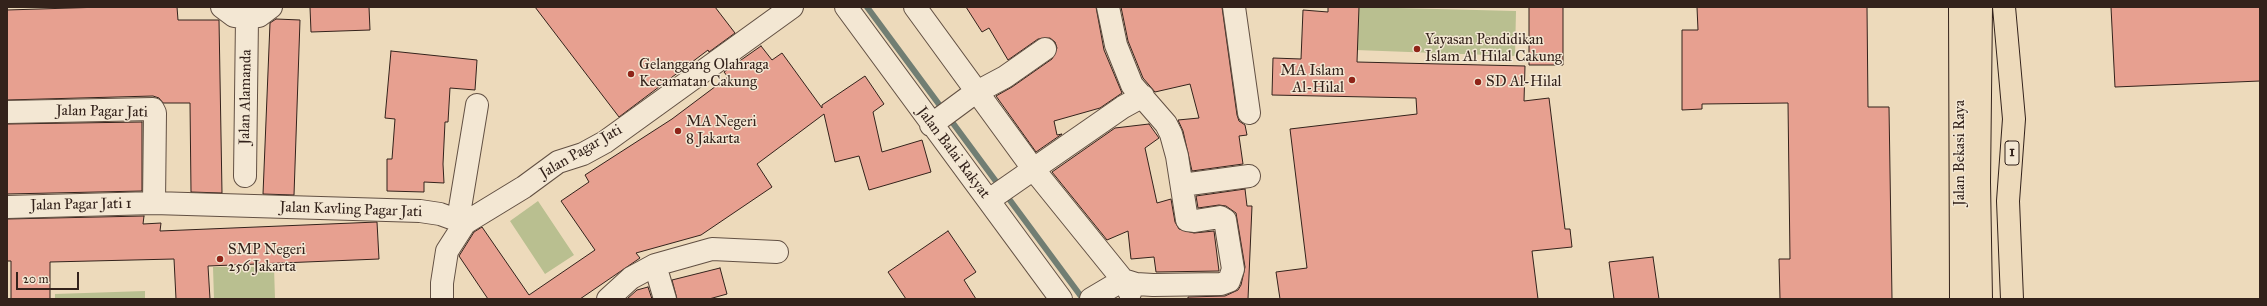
<!DOCTYPE html>
<html>
<head>
<meta charset="utf-8">
<style>
  body { margin:0 }
  #map { position:relative; width:2267px; height:306px; overflow:hidden; background:#eddabb; font-family:"IM FELL Great Primer",serif }
  canvas { display:block }
  .frame { position:absolute; inset:0; border:8px solid #33221b; pointer-events:none }
  .scale { position:absolute; left:16px; top:272px; width:63px; height:18px; box-sizing:border-box; border:2px solid #33221b; border-top:0; padding-left:5px; font-size:12px; line-height:14px; white-space:nowrap; color:#33221b; -webkit-text-stroke:3px #f3e7d3; paint-order:stroke }
</style>
</head>
<body>
<div id="map">
<canvas width="2267" height="306"></canvas>
<div class="frame"></div>
<div class="scale">20 m</div>
</div>
<script>
const c = document.querySelector('canvas').getContext('2d');
c.lineJoin = 'round';
function fill(path, color) { c.fillStyle = color; c.fill(path, 'evenodd'); }
const toPath = rows => new Path2D(rows.map(r => 'M' + r).join(''));
function strokePath(path, color, width, dash) { c.strokeStyle = color; c.lineWidth = width; c.lineCap = dash ? 'butt' : 'round'; c.setLineDash(dash || []); c.stroke(path); }
function label(font, color, halo, rows, align = 'center') {
  c.font = font + ' "IM FELL Great Primer",serif'; c.lineWidth = 3; c.setLineDash([]); c.textBaseline = 'middle'; c.strokeStyle = halo; c.fillStyle = color; for (const [text, x, y, turn = 0] of rows) {
    c.save(); c.translate(x, y); c.rotate((+turn || 0) * Math.PI / 180); c.textAlign = isNaN(turn) ? turn : align; if (halo) c.strokeText(text, 0, 0); c.fillText(text, 0, 0); c.restore();
  }
}
fill(toPath([
  [1358,7,1516,11,1515,56,1356,50],
  [538,201,574,255,545,274,510,221],
  [213,267,274,267,275,299,214,299],
  [145,291,145,299,55,299,55,294]
]), '#b9bf90');
strokePath(toPath([
  [867,7,1083,299]
]), '#717e73', 6);
const building = toPath([
  [103,7,177,7,178,20,219,20,222,193,191,192,190,103,163,103,159,98,153,96,7,100,7,10,103,7],
  [310,7,369,7,370,30,311,32,310,7],
  [535,7,715,7,735,33,709,52,708,50,619,117,535,7],
  [966,7,1096,7,1104,50,1122,93,1100,108,1054,121,1057,135,1062,134,1036,152,996,96,1012,87,1052,59,1057,48,1055,42,1050,38,1038,39,1008,60,989,28,982,32,966,7],
  [1121,7,1222,7,1237,115,1239,121,1245,125,1247,135,1239,136,1243,164,1192,171,1183,131,1178,120,1199,118,1190,84,1155,92,1143,78,1128,41,1121,7],
  [1328,7,1359,7,1357,62,1525,66,1524,101,1549,98,1565,229,1570,229,1572,247,1532,251,1538,299,1280,299,1276,272,1307,268,1290,129,1417,114,1416,98,1272,95,1273,58,1301,59,1303,10,1328,12,1328,7],
  [1529,7,1563,7,1563,65,1529,65,1529,7],
  [1697,7,1867,7,1868,107,1889,107,1892,299,1780,299,1779,259,1790,259,1788,103,1702,104,1702,109,1682,110,1682,30,1698,30,1697,7],
  [2111,7,2260,7,2260,81,2115,87,2111,7],
  [276,19,300,20,294,195,263,194,270,23,276,19],
  [761,46,772,60,782,53,822,108,822,105,865,76,884,104,873,112,882,152,922,140,931,172,869,190,859,156,835,162,824,114,757,164,772,187,701,235,636,253,640,258,580,299,488,299,459,256,474,232,482,227,529,295,595,250,561,201,589,182,585,175,672,119,728,77,724,72,761,46],
  [391,51,477,60,475,90,450,88,448,122,445,122,443,164,444,183,424,182,424,192,387,191,387,159,392,159,395,119,385,118,391,51],
  [142,122,142,191,7,194,7,124,142,122],
  [1149,124,1159,138,1145,148,1157,203,1171,199,1175,222,1179,229,1194,233,1214,231,1219,271,1156,272,1154,257,1131,259,1128,231,1107,240,1052,172,1115,128,1149,124],
  [1245,189,1247,206,1252,206,1248,299,1188,299,1188,297,1225,296,1238,290,1241,285,1245,267,1236,213,1226,206,1219,205,1198,208,1196,196,1245,189],
  [144,216,143,224,161,223,160,231,377,222,379,259,208,266,210,299,176,299,174,259,50,262,50,299,11,299,11,261,7,261,7,219,144,216],
  [948,231,976,272,964,280,976,299,906,299,888,272,948,231],
  [1653,257,1659,299,1614,299,1609,262,1653,257],
  [720,268,727,294,709,299,677,299,672,280,720,268],
  [648,287,652,299,627,299,637,290,648,287]
]);
fill(building, '#e7a090');
strokePath(building, '#33221b', 1);
const minor = toPath([
  [222,7,234,16,247,18,259,16,271,7],
  [846,7,1061,299],
  [915,7,1034,170,1123,280,1130,293],
  [1234,7,1249,113],
  [7,112,153,109,155,113,154,203],
  [931,125,973,94,1005,77,1045,49],
  [245,176,247,18],
  [1182,185,1249,176],
  [989,200,1123,107,1143,96],
  [7,207,154,203,420,211,440,214,465,223],
  [458,220,477,105],
  [655,265,665,299],
  [442,299,442,283,447,251,465,223,524,187,558,162,583,154,605,142,792,7],
  [608,299,631,278,655,265,712,249,777,252],
  [1091,299,1123,280,1136,284,1153,285,1221,284,1229,281,1233,269,1225,220,1220,217,1195,221,1187,220,1177,156,1171,134,1166,124,1132,85,1116,45,1108,7]
]);
const highway = toPath([
  [1960,7,1961,299],
  [2004,7,2014,119,2008,201,2012,299],
  [1981,299,1979,182,1981,7]
]);
strokePath(minor, '#625043', 24);
strokePath(highway, '#33221b', 24);
strokePath(minor, '#f3e7d3', 22);
strokePath(highway, '#eddabb', 22);
for (const [x, y, r, color] of [
  [1417,49,4,"#8f2418"],
  [631,74,4,"#8f2418"],
  [1352,80,4,"#8f2418"],
  [1478,82,4,"#8f2418"],
  [678,131,4,"#8f2418"],
  [220,259,4,"#8f2418"]
]) { const dot = new Path2D(); dot.arc(x, y, r, 0, 2 * Math.PI); c.fillStyle = color; c.fill(dot); strokePath(dot, '#f3e7d3', 1.5); }
for (const [x, y, w] of [
  [2012,153,14]
]) { const box = new Path2D(); box.roundRect(x - w / 2, y - 12, w, 24, 3); c.fillStyle = '#f3e7d3'; c.fill(box); strokePath(box, '#33221b', 1); }
label('bold 14px', '#33221b', null, [
  ["1",2012,153]
]);
label('15px', '#33221b', '#f3e7d3', [
  ["Yayasan Pendidikan",1425,40],
  ["Islam Al Hilal Cakung",1425,57],
  ["Gelanggang Olahraga",639,65],
  ["Kecamatan Cakung",639,82],
  ["MA Islam",1344,71,"right"],
  ["Al-Hilal",1344,88,"right"],
  ["SD Al-Hilal",1486,82],
  ["MA Negeri",686,122],
  ["8 Jakarta",686,139],
  ["SMP Negeri",228,250],
  ["256 Jakarta",228,267]
], 'left');
label('15px', '#33221b', '#f3e7d3', [
  ["Jalan Alamanda",246,97,-89],
  ["Jalan Pagar Jati",102,112,1],
  ["Jalan Pagar Jati",581,152,-30],
  ["Jalan Balai Rakyat",953,153,53],
  ["Jalan Bekasi Raya",1960,153,-90],
  ["Jalan Pagar Jati 1",81,205,-1],
  ["Jalan Kavling Pagar Jati",351,210,2]
]);
</script>
</body>
</html>
